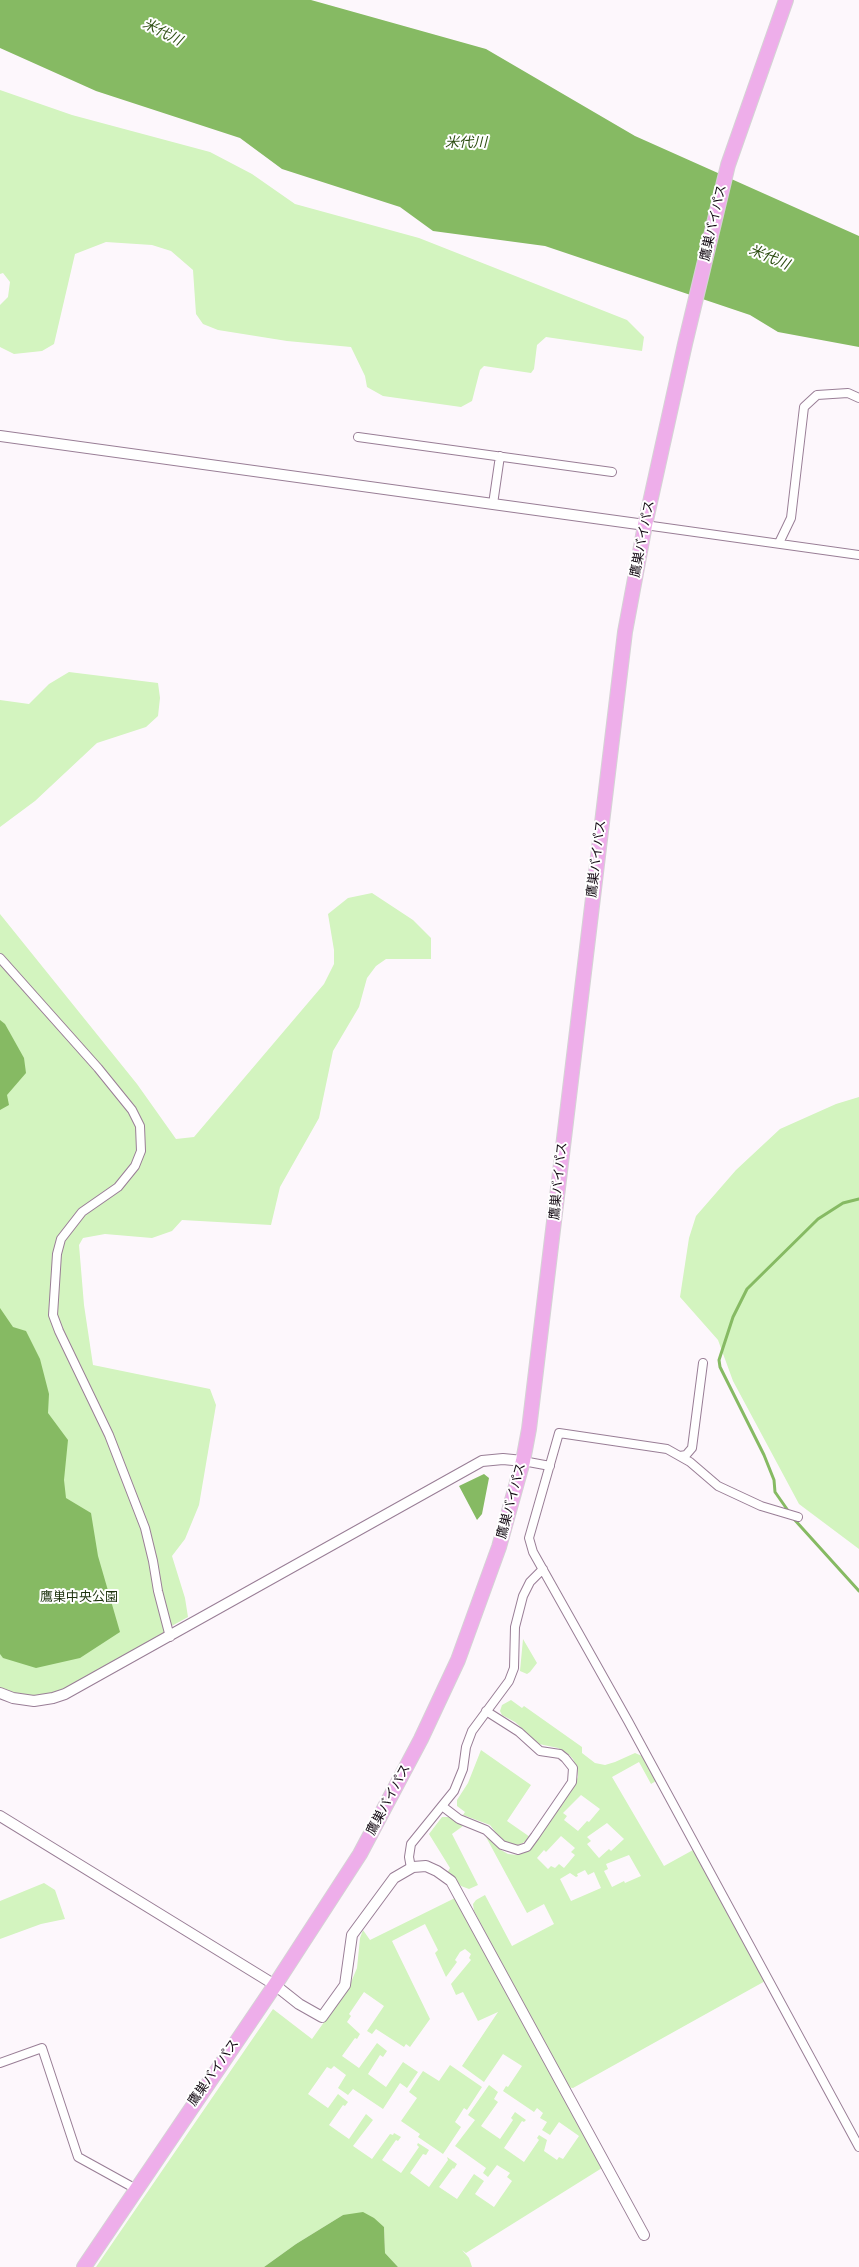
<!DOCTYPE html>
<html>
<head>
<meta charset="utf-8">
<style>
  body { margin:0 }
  canvas { display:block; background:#fdf7fc }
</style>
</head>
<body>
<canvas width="859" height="2267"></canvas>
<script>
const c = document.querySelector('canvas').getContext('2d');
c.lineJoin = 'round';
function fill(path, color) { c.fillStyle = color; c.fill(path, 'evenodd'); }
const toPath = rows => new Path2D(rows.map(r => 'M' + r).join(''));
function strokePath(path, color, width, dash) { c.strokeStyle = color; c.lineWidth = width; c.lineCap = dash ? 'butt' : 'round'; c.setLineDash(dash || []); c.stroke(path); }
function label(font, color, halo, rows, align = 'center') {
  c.font = font + ' "Sofia Sans Condensed","Noto Sans JP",sans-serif'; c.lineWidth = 4; c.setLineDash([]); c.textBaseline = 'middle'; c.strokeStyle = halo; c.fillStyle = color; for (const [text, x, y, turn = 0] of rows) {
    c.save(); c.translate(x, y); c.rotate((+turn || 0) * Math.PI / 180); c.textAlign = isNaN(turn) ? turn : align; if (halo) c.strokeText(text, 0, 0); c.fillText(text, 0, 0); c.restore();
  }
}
fill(toPath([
  [0,90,72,115,210,152,252,174,295,204,419,238,627,320,644,337,642,351,546,337,537,345,534,369,531,373,484,366,480,370,472,401,461,407,383,396,367,387,365,376,351,347,287,341,218,330,203,324,196,314,193,270,171,251,152,245,106,242,75,254,54,344,42,351,14,354,0,347,0,305,8,297,10,282,3,273,0,274],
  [69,672,158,683,160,698,158,716,146,727,97,743,35,801,0,827,0,700,29,704,49,684],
  [372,893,413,920,431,938,431,959,386,959,376,966,367,978,359,1007,333,1051,319,1118,280,1187,271,1225,182,1220,172,1231,152,1238,105,1234,83,1238,79,1245,84,1305,93,1365,210,1389,216,1405,199,1505,185,1539,172,1556,185,1598,188,1617,168,1628,170,1637,53,1698,0,1693,0,914,137,1084,176,1139,194,1137,324,984,334,964,334,950,328,914,348,898],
  [859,1097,859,1549,799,1504,733,1381,718,1340,680,1297,689,1238,696,1216,736,1170,780,1129,836,1104],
  [523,1639,537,1663,530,1672,527,1674,520,1671],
  [511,1700,522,1708,524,1706,582,1747,582,1753,595,1763,605,1765,615,1762,635,1753,642,1756,656,1781,651,1784,639,1762,612,1777,664,1866,693,1850,767,1980,573,2088,567,2087,474,1911,473,1904,476,1900,485,1895,512,1946,554,1924,544,1904,527,1913,486,1837,489,1835,501,1850,508,1854,517,1855,532,1847,572,1790,578,1777,577,1768,573,1759,568,1754,558,1748,539,1744,515,1722,502,1715,500,1711,502,1705],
  [581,1795,600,1809,589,1822,587,1821,578,1831,564,1820,567,1816,563,1813],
  [607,1823,624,1839,611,1851,609,1849,599,1858,587,1844,591,1841,587,1837],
  [561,1836,575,1848,571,1852,575,1855,564,1868,559,1864,555,1868,551,1866,548,1869,537,1858,544,1850,546,1852],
  [629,1855,641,1876,625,1883,624,1881,612,1887,604,1871,608,1869,606,1864],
  [585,1870,588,1875,594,1872,601,1888,571,1901,560,1879,570,1873,576,1877,578,1876,577,1874],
  [481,1750,531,1785,507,1821,530,1837,523,1843,515,1846,507,1844,500,1838,490,1825,463,1815,465,1812,457,1806,457,1800,468,1783],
  [442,1817,449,1817,463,1826,452,1834,478,1885,469,1889,461,1886,447,1873,450,1868,429,1834],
  [44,1883,55,1890,65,1919,41,1924,0,1939,0,1901],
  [455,1898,602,2168,466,2253,462,2250,469,2258,472,2267,398,2267,385,2253,384,2227,343,2215,296,2244,264,2267,96,2267,273,2009,312,2039,349,1987,357,1968,360,1938,363,1930,370,1940],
  [425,1924,438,1950,435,1953,446,1977,457,1962,455,1960,460,1952,465,1949,471,1954,469,1958,471,1960,451,1984,456,1995,463,1992,478,2021,498,2012,462,2066,484,2082,503,2054,522,2066,508,2087,506,2086,503,2091,534,2112,537,2108,543,2113,540,2118,547,2122,542,2130,550,2135,559,2122,579,2136,563,2159,559,2157,557,2160,544,2151,547,2140,539,2135,537,2138,539,2140,524,2162,504,2148,522,2121,524,2122,526,2120,515,2112,511,2118,513,2120,500,2139,481,2126,498,2102,494,2099,498,2092,489,2085,468,2115,475,2120,455,2146,486,2168,483,2173,488,2177,497,2165,510,2173,507,2177,512,2181,494,2207,475,2194,484,2181,474,2174,457,2199,439,2187,453,2168,454,2169,457,2164,447,2157,448,2160,429,2187,410,2173,423,2154,426,2155,429,2150,418,2143,417,2145,419,2147,401,2173,382,2160,396,2140,398,2141,401,2137,394,2133,393,2135,390,2134,372,2159,353,2146,373,2120,366,2114,349,2139,329,2125,343,2105,345,2106,348,2102,338,2094,328,2108,308,2094,327,2067,331,2069,334,2066,346,2075,338,2088,348,2095,353,2089,383,2109,400,2083,407,2088,418,2072,403,2062,386,2087,368,2074,380,2055,383,2057,387,2051,377,2043,359,2068,342,2056,355,2038,357,2039,360,2034,347,2022,351,2016,349,2014,364,1992,384,2006,367,2031,372,2034,376,2029,404,2047,406,2044,410,2047,430,2019,392,1941],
  [450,2065,482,2087,467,2110,464,2108,455,2122,461,2127,443,2154,418,2137,420,2134,401,2121,417,2098,409,2092,423,2071,439,2081]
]), '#d3f4bf');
fill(toPath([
  [0,0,311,0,486,49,635,136,859,236,859,347,778,332,750,315,545,246,433,231,400,207,282,169,240,138,96,91,0,48],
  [0,1020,5,1024,24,1058,26,1073,7,1095,9,1105,0,1110],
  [0,1308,13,1327,26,1331,40,1359,49,1394,48,1413,68,1440,64,1480,66,1498,91,1513,98,1556,120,1632,80,1658,36,1668,3,1658,0,1654],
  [484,1474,489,1478,482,1514,477,1520,459,1486],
  [363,2212,374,2218,384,2227,385,2253,398,2267,264,2267,296,2244,343,2215]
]), '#86ba63');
strokePath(toPath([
  [789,1512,775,1492,774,1480,764,1455,720,1367,719,1360,733,1317,747,1289,818,1219,843,1203,859,1199],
  [793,1518,859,1591]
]), '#86ba63', 3);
const minor = toPath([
  [358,437,612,472],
  [493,504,500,456],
  [645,525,859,555],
  [779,543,791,518,804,407,817,395,848,393,859,398],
  [0,958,98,1068,132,1110,140,1126,141,1151,135,1166,118,1187,82,1212,61,1239,57,1254,53,1315,59,1331,109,1435,145,1528,153,1561,158,1591,170,1637],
  [680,1456,686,1455,692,1448,703,1363],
  [523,1461,550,1466],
  [798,1517,761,1506,718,1486,690,1462,667,1449,559,1433,529,1538,533,1552,628,1721,859,2147],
  [442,1806,459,1819,486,1830,502,1845,518,1850,527,1847,535,1836,572,1782,573,1768,565,1758,560,1754,540,1751,519,1732,486,1711],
  [411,1868,409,1857,411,1844,454,1791,463,1769,466,1747,472,1731,509,1681,514,1668,515,1627,523,1596,530,1582,543,1569],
  [0,2063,42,2048,78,2157,136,2189]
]);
const tertiary = toPath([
  [0,436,645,525],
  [0,1693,13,1698,34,1701,53,1698,65,1694,482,1461,503,1459,523,1461],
  [0,1816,275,1985,299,2004,322,2017,345,1985,352,1935,394,1878,413,1867,426,1866,437,1871,451,1881,644,2235]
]);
const trunk = toPath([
  [84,2267,275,1985,360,1854,421,1739,458,1660,499,1547,523,1461,529,1429,625,632,645,525,685,344,728,165,786,0]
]);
strokePath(minor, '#997e96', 10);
strokePath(tertiary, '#997e96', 12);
strokePath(trunk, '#d5d3d5', 16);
strokePath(minor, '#fff', 8);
strokePath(tertiary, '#fff', 10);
strokePath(trunk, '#eeaeea', 14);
label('13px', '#160d16', '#fff', [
  ["鷹巣バイパス",714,223,-77],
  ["鷹巣バイパス",643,539,-79],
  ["鷹巣バイパス",597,859,-83],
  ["鷹巣バイパス",559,1181,-84],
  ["鷹巣バイパス",512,1501,-75],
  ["鷹巣バイパス",389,1800,-62],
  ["鷹巣バイパス",214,2073,-55]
]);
label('13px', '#1e330f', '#fff', [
  ["鷹巣中央公園",79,1598]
]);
label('italic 14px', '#2e4f13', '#fff', [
  ["米代川",162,33,27],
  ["米代川",466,143],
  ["米代川",769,258,23]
]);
</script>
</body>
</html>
